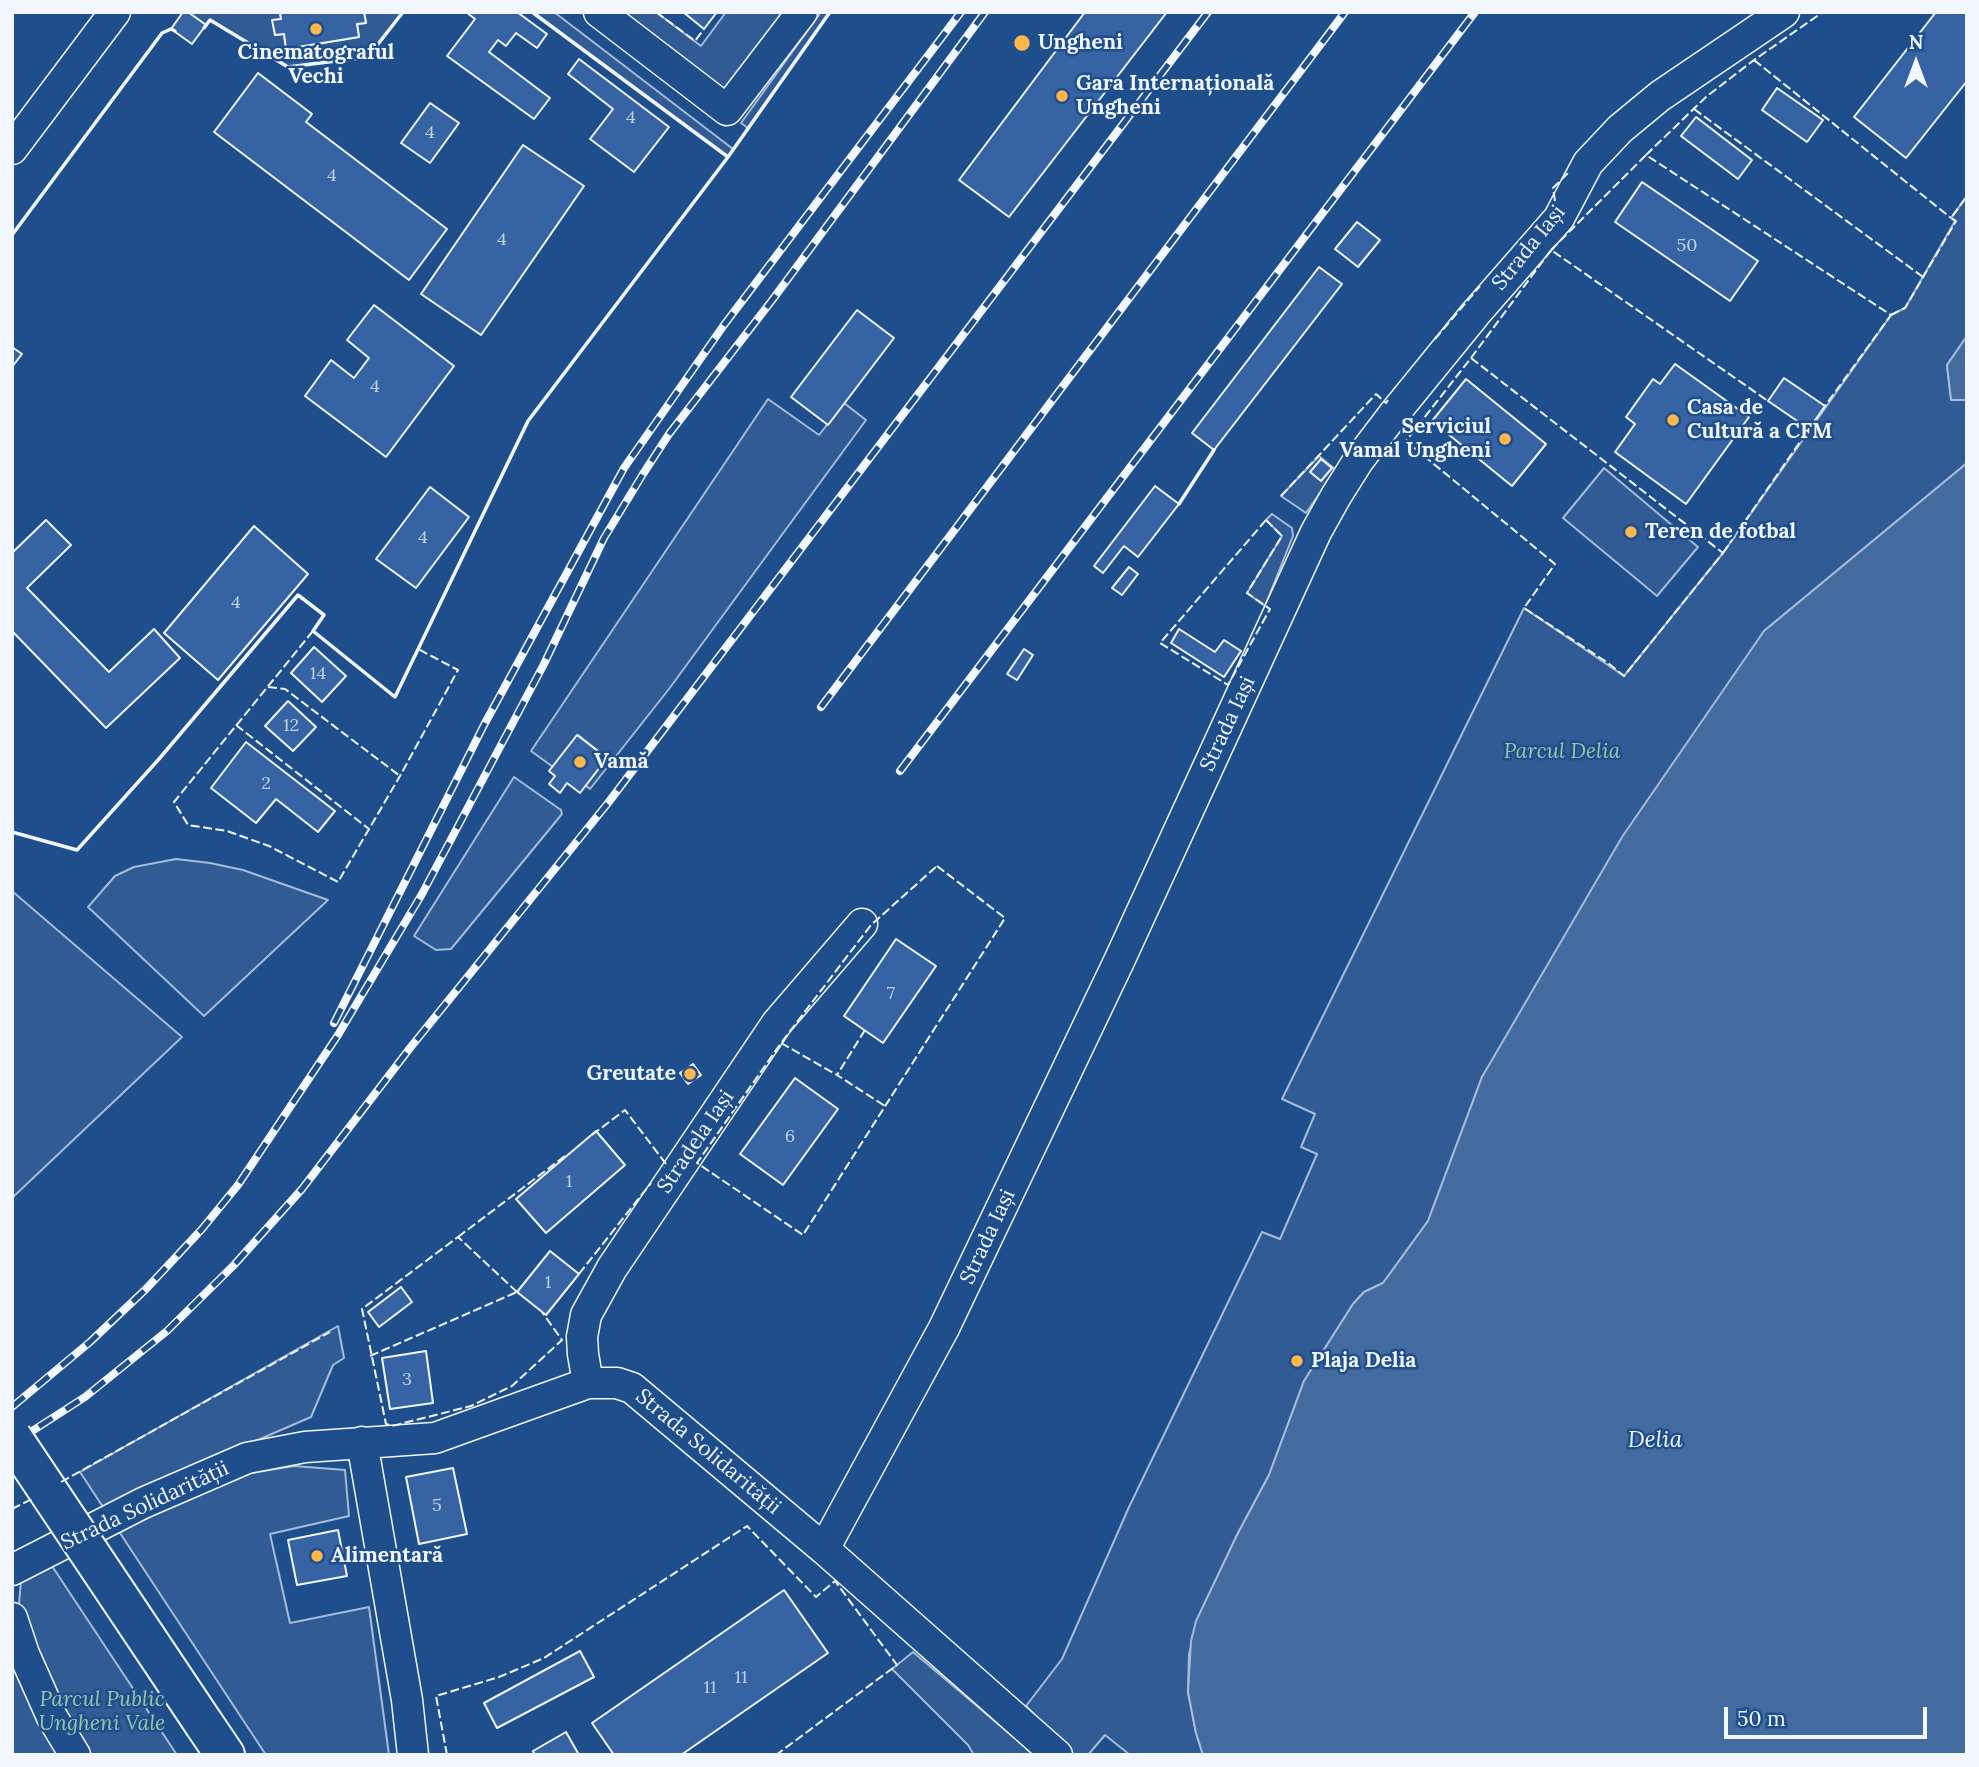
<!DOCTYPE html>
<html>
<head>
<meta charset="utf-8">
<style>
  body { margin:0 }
  #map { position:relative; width:1979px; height:1767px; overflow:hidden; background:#1f4e8c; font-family:Lora,serif }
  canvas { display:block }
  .frame { position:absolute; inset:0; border:14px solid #f2f6ff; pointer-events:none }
  .north { position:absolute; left:1881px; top:28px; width:70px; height:70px; -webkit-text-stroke:5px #1f4e8c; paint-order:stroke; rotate:0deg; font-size:19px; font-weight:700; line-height:28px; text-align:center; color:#f2f6ff }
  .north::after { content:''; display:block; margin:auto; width:24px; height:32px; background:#f2f6ff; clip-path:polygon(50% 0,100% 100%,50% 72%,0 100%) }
  .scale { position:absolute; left:1724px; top:1707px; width:203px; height:32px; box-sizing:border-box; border:4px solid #f2f6ff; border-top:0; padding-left:9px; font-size:21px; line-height:24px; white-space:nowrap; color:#f2f6ff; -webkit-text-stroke:5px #1f4e8c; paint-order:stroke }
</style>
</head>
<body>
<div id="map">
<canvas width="1979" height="1767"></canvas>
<div class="frame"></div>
<div class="north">N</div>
<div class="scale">50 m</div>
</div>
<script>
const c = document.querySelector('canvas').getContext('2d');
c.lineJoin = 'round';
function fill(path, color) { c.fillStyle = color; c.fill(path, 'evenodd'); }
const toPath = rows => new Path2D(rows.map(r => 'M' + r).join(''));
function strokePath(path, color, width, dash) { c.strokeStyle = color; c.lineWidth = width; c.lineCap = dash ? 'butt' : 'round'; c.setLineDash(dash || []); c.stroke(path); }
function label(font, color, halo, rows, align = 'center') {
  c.font = font + ' Lora,serif'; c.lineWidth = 5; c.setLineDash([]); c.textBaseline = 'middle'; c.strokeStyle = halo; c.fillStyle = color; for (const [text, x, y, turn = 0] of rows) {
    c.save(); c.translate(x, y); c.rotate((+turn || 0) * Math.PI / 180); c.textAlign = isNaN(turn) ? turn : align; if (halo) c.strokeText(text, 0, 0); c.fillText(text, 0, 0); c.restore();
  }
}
const built = toPath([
  [188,12,280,12,281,19,273,21,275,35,284,34,286,49,359,37,357,24,366,23,364,12,403,12,368,57,288,67,210,20,206,25,188,12],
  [532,12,554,12,733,149,728,157,532,12],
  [618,12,656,12,701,46,726,12,786,12,724,93,618,12],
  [821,12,830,12,748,128,741,123,821,12],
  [1967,196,1967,336,1947,365,1951,399,1967,400,1967,463,1764,631,1482,1077,1428,1221,1383,1283,1364,1292,1353,1304,1304,1381,1269,1475,1237,1535,1197,1621,1189,1654,1188,1692,1196,1733,1203,1755,1130,1755,1105,1735,1088,1755,1074,1755,1026,1706,1062,1659,1129,1507,1262,1232,1280,1239,1317,1154,1301,1147,1315,1114,1282,1099,1524,608,1624,676,1723,553,1891,315,1905,308,1955,221,1951,218,1967,196],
  [768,399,819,435,844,403,866,420,669,689,590,789,585,785,607,758,578,735,553,767,531,751,768,399],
  [1319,456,1336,470,1306,513,1281,496,1319,456],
  [1604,468,1698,547,1657,596,1563,518,1604,468],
  [1272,514,1292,528,1293,536,1265,606,1247,593,1282,536,1266,520,1272,514],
  [514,777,561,810,562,814,451,949,436,950,414,936,514,777],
  [176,859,210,863,243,870,328,900,204,1016,88,907,115,876,134,867,176,859],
  [12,891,182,1037,12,1198,12,891],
  [338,1326,344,1358,333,1365,311,1417,103,1507,80,1472,338,1326],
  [294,1466,345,1470,349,1516,270,1534,290,1623,369,1607,389,1755,266,1755,116,1527,233,1476,294,1466],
  [52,1566,177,1755,82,1755,18,1615,21,1581,52,1566],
  [12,1651,62,1755,12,1755,12,1651],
  [913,1652,1035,1755,974,1755,968,1745,892,1669,913,1652]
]);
fill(built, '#305b95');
strokePath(built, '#a8bbd7', 2);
const water = toPath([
  [1967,336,1967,400,1951,400,1947,365,1967,336],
  [1967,463,1967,1755,1203,1755,1196,1733,1188,1692,1191,1641,1196,1621,1237,1535,1269,1475,1304,1381,1353,1304,1364,1292,1383,1283,1428,1221,1482,1077,1622,837,1764,631,1967,463]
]);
fill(water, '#446ba0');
strokePath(water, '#a8bbd7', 2);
const building = toPath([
  [183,12,188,12,206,25,192,44,171,29,183,12],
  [280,12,364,12,366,23,357,24,359,37,286,49,284,34,275,35,272,20,281,19,280,12],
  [466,12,517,12,547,34,537,48,516,33,506,46,498,40,489,52,550,98,534,119,447,56,475,19,466,12],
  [683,12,717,12,704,29,683,12],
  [1085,12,1167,12,1009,217,959,180,1085,12],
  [1936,12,1967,12,1967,81,1906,158,1854,117,1936,12],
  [579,59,669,127,634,172,590,139,613,109,568,74,579,59],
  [258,73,312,114,306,122,447,229,409,280,214,132,258,73],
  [1777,88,1823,120,1807,142,1762,110,1777,88],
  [430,103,459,123,430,163,401,143,430,103],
  [1696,117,1752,160,1738,179,1681,136,1696,117],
  [523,145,584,186,481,335,421,294,523,145],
  [1642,182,1758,261,1730,301,1615,222,1642,182],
  [1357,222,1380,240,1358,267,1335,249,1357,222],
  [1319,267,1342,284,1214,450,1192,433,1319,267],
  [374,305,454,366,386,457,305,396,331,360,354,378,369,358,347,340,374,305],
  [857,310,894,338,828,425,791,397,857,310],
  [12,347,22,354,12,367,12,347],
  [1675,364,1749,417,1686,504,1615,452,1635,424,1626,417,1653,379,1660,384,1675,364],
  [1784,378,1825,406,1809,429,1768,401,1784,378],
  [1466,379,1546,444,1512,486,1432,421,1466,379],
  [1321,459,1332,468,1321,481,1310,472,1321,459],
  [1155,486,1179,504,1138,557,1124,546,1103,573,1094,566,1155,486],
  [430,487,469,517,416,588,376,559,430,487],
  [46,520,71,545,27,588,109,672,154,629,180,658,106,728,12,631,12,553,46,520],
  [254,526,308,574,218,680,164,633,254,526],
  [1129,567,1138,574,1122,595,1112,588,1129,567],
  [1179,629,1215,652,1224,640,1241,651,1224,677,1171,643,1179,629],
  [314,647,346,676,322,702,291,673,314,647],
  [1024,649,1033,655,1017,680,1007,674,1024,649],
  [288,701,316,727,293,751,265,726,288,701],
  [577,735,607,758,580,793,567,783,560,793,549,784,555,776,549,771,577,735],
  [246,742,335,811,318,832,276,799,256,823,211,788,246,742],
  [896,939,936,966,883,1043,844,1016,896,939],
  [693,1064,701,1075,688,1084,680,1073,693,1064],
  [795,1078,838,1109,783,1185,740,1154,795,1078],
  [596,1131,625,1165,546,1233,516,1199,596,1131],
  [550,1251,579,1274,546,1315,517,1292,550,1251],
  [401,1287,412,1302,379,1327,368,1312,401,1287],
  [426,1351,433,1403,390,1409,382,1358,426,1351],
  [453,1468,467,1534,419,1544,406,1477,453,1468],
  [338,1530,347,1576,297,1585,288,1540,338,1530],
  [784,1590,828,1653,681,1755,614,1755,592,1723,784,1590],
  [580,1651,594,1677,497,1728,484,1703,580,1651],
  [566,1732,579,1755,535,1755,533,1751,566,1732]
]);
fill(building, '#3563a3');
strokePath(building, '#f2f6ff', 2);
const minor = toPath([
  [599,12,727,110,802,12],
  [12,149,115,12],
  [588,1383,583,1354,582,1337,586,1315,612,1268,777,1023,862,924],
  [362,1442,407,1700,413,1755],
  [824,1549,944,1328,1120,959,1316,532,1336,496,1358,461,1393,415,1476,313,1559,218,1588,163,1620,129,1660,96,1784,12],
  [12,1570,143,1503,247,1458,305,1447,435,1438,588,1383,617,1383,632,1388,824,1549,1057,1755],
  [12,1618,24,1654,52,1717,75,1755]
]);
const major = toPath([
  [204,1724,225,1755]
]);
strokePath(minor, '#f2f6ff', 33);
strokePath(major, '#f2f6ff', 42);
strokePath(minor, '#1f4e8c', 30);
strokePath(major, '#1f4e8c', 38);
const rail = toPath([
  [821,707,1345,12],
  [900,771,1475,12],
  [334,1023,484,725,624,468,724,325,961,12],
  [12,1407,90,1342,146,1289,202,1229,238,1185,338,1035,422,894,544,664,604,538,643,474,669,434,773,299,985,12],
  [12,1444,85,1397,167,1331,234,1265,302,1189,410,1048,608,803,1208,12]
]);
strokePath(rail, '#f2f6ff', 8);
strokePath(rail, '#1f4e8c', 5, [16]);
const majorBridge = toPath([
  [12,1437,204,1724]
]);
strokePath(majorBridge, '#f2f6ff', 42, []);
strokePath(majorBridge, '#1f4e8c', 38);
strokePath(toPath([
  [656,12,695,41,704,29],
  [1754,60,1951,218],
  [1694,109,1923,277],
  [1646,155,1706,97,1754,60,1823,12],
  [1555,201,1553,188,1568,173],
  [1551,250,1646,155,1891,315,1825,406],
  [1891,315,1905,308,1956,221,1951,218,1967,196],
  [1435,339,1480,286],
  [1471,358,1723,553,1624,676,1608,663,1524,608,1555,564,1406,441,1471,358],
  [1471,358,1551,250,1768,401],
  [1281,496,1376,394,1386,403,1388,400],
  [1266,520,1282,536,1247,593,1270,609,1228,685,1160,643,1266,520],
  [1723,553,1809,429],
  [313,631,174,802,188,825,227,831,269,846,338,882,400,776,458,670,418,649],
  [268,687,285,689,400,776],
  [236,725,369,829],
  [937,866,1005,918,803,1235,697,1163,781,1043,871,925,937,866],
  [865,1030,837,1075,885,1106],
  [781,1043,837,1075],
  [592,1135,625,1110,666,1164,664,1167],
  [458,1237,565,1156],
  [579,1274,651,1183],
  [517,1292,458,1237,362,1309,386,1424,392,1426,471,1406,512,1386,562,1340,542,1312],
  [370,1356,517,1292,520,1294],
  [61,1482,330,1332],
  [12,1509,34,1498],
  [447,1755,436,1696,499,1677,544,1658,747,1526,816,1597,835,1581,897,1665,776,1755]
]), '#f2f6ff', 2, [9, 3.5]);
strokePath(toPath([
  [532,12,728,157],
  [204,28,210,20,288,67,368,57,403,12],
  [12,235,162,33,171,29,175,31],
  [1179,504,1214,450],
  [12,832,77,850,159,759,298,595,324,615,313,631,395,697,528,421,728,157,830,12]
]), '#f2f6ff', 3.5);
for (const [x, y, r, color] of [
  [316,29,7,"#ffb74d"],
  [1022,43,9,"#ffb74d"],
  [1062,96,7,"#ffb74d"],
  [1673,420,7,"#ffb74d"],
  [1505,439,7,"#ffb74d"],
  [1631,532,7,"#ffb74d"],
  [580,762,7,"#ffb74d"],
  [690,1074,7,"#ffb74d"],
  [1297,1361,7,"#ffb74d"],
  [317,1556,7,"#ffb74d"]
]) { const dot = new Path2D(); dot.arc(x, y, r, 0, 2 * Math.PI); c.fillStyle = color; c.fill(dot); strokePath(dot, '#1f4e8c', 2.5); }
label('18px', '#c3d1e8', null, [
  ["4",631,118],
  ["4",430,133],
  ["4",332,176],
  ["4",502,240],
  ["50",1687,246],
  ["4",375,387],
  ["4",423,538],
  ["4",236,603],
  ["14",318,674],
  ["12",291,726],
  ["2",266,784],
  ["7",891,994],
  ["6",790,1137],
  ["1",569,1182],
  ["1",548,1283],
  ["3",407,1380],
  ["5",437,1506],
  ["11",741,1678],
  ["11",710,1688]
]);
label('bold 21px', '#f2f6ff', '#1f4e8c', [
  ["Ungheni",1038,43],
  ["Cinematograful",316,53,"center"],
  ["Vechi",316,77,"center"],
  ["Gara Internațională",1076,84],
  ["Ungheni",1076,108],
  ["Casa de",1687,408],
  ["Cultură a CFM",1687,432],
  ["Serviciul",1491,427,"right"],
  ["Vamal Ungheni",1491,451,"right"],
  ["Teren de fotbal",1645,532],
  ["Vamă",594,762],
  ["Greutate",676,1074,"right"],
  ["Plaja Delia",1311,1361],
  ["Alimentară",331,1556]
], 'left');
label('21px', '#f2f6ff', '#1f4e8c', [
  ["Strada Iași",1529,248,-51],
  ["Strada Iași",1228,724,-65],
  ["Stradela Iași",696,1142,-56],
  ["Strada Iași",988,1237,-65],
  ["Strada Solidarității",708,1452,40],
  ["Strada Solidarității",145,1506,-25]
]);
label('italic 21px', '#97c8a6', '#1f4e8c', [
  ["Parcul Delia",1562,752],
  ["Parcul Public",102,1700],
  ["Ungheni Vale",102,1724]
]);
label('italic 23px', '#f2f6ff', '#1f4e8c', [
  ["Delia",1655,1440]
]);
</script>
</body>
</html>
